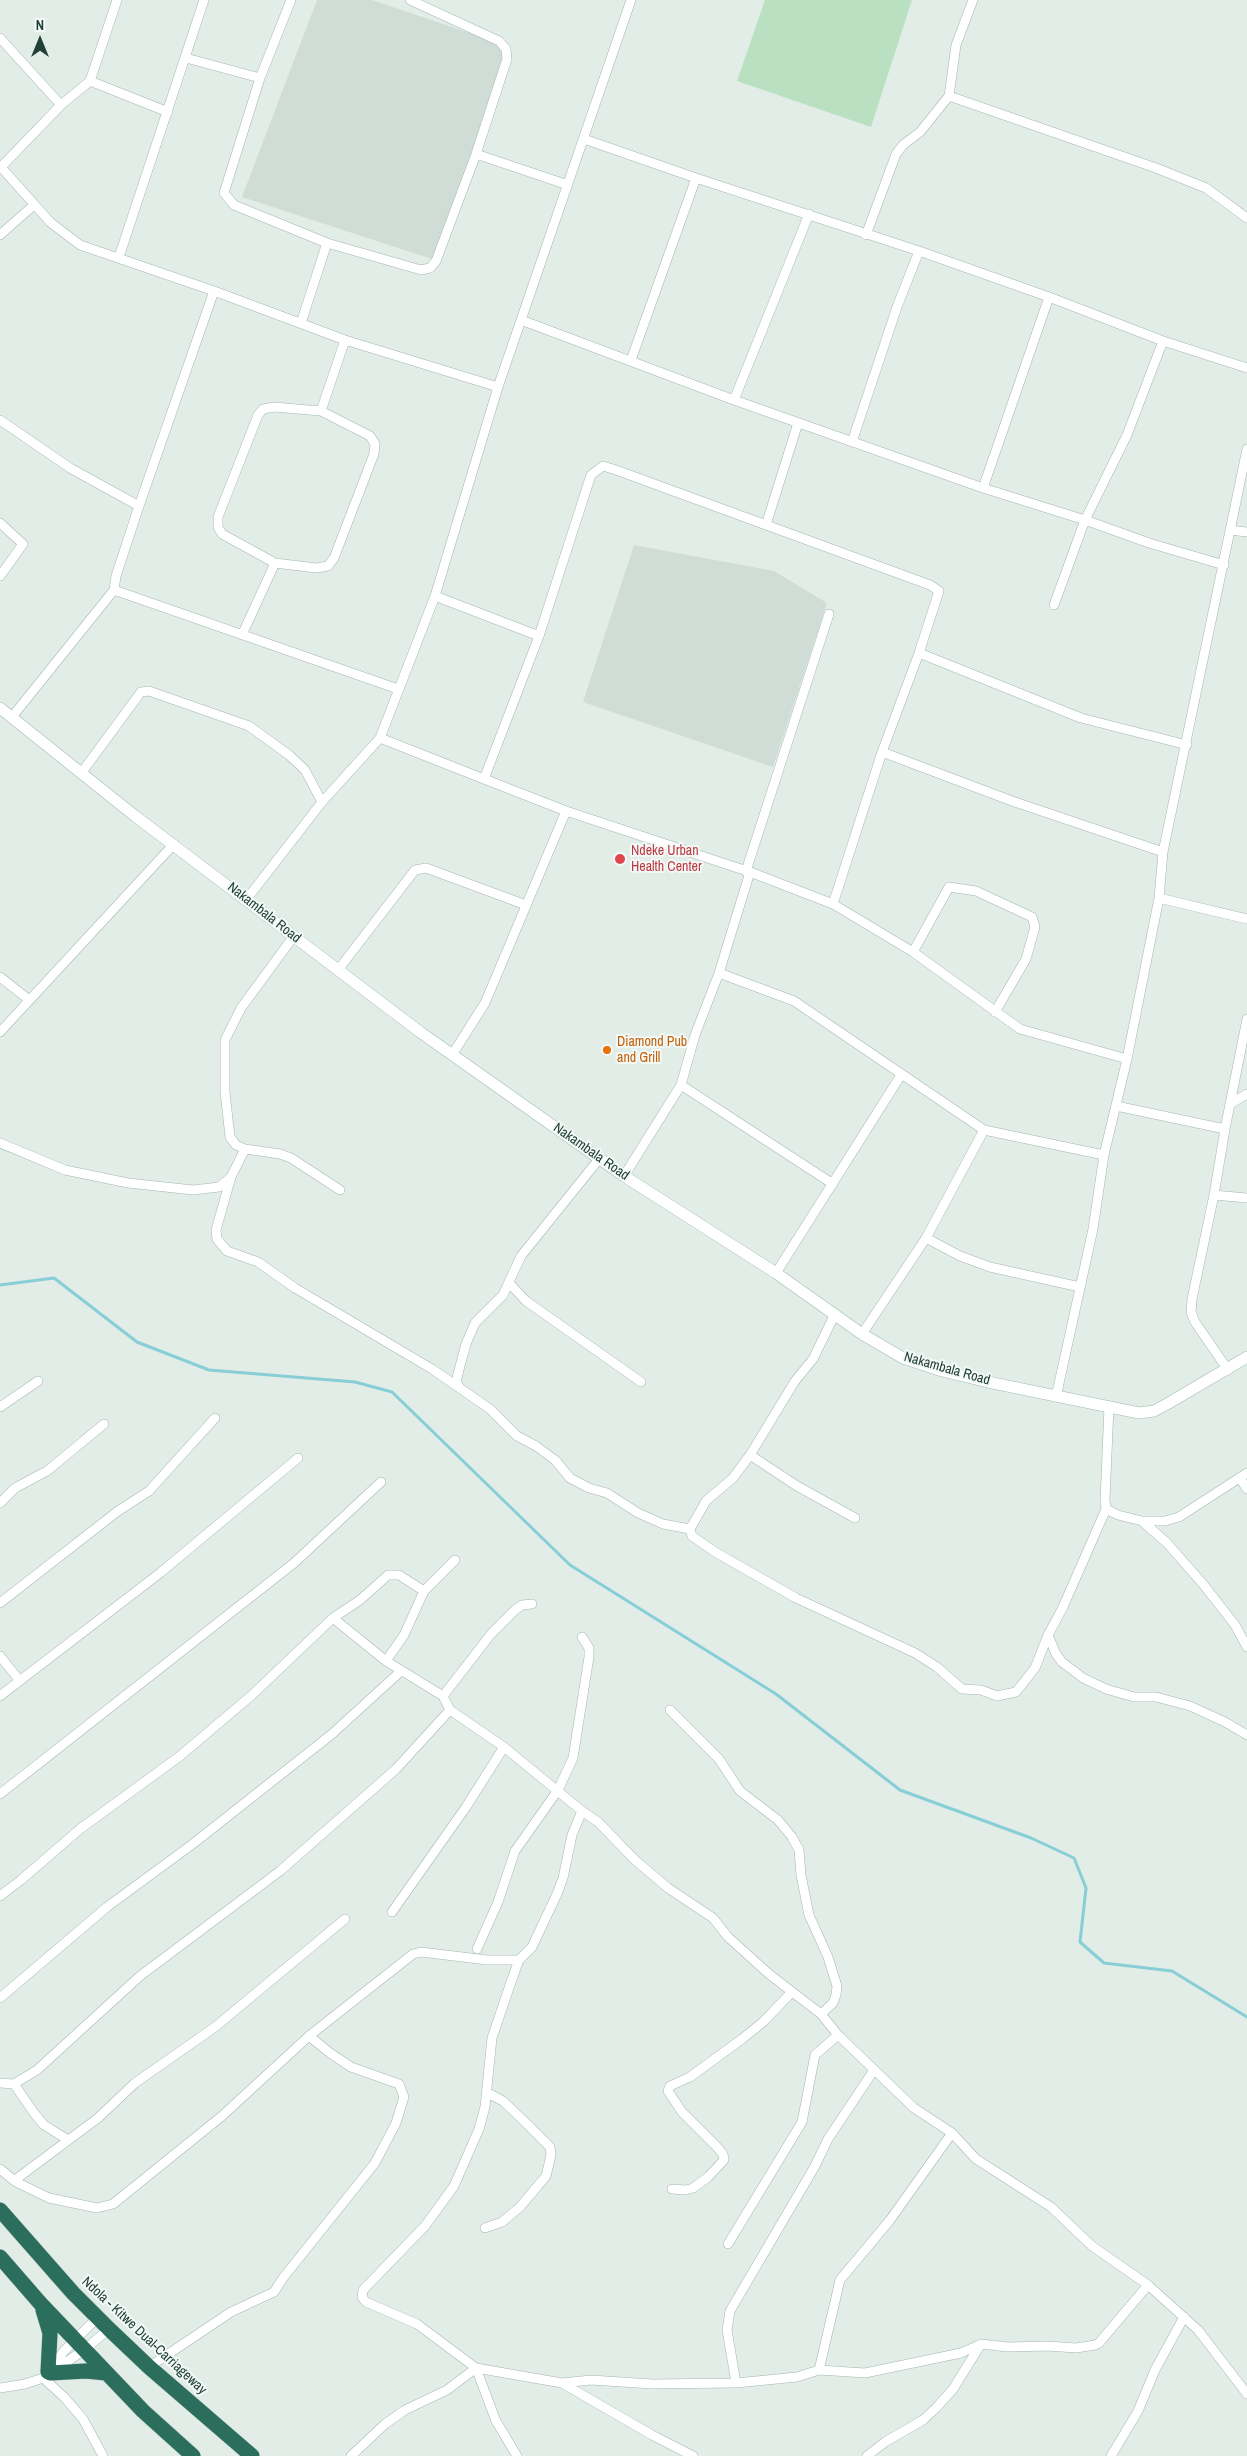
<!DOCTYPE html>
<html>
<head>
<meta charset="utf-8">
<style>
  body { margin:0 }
  #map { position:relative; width:1247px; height:2456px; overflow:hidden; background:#e2ede8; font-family:"Archivo Narrow",sans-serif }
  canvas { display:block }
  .north { position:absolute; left:15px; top:15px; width:50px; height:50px; -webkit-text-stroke:4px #f3f9f6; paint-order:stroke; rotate:0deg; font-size:14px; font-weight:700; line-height:20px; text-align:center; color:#214036 }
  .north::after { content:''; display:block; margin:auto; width:18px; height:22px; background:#214036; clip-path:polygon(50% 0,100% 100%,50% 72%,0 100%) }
</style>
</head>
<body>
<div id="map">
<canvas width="1247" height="2456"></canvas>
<div class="north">N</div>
</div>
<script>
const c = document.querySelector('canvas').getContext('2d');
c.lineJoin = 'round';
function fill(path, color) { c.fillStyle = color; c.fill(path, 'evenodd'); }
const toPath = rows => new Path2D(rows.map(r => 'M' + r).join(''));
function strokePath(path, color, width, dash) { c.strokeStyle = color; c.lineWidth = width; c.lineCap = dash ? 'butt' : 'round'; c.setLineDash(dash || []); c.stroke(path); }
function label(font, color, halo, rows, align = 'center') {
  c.font = font + ' "Archivo Narrow",sans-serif'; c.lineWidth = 4; c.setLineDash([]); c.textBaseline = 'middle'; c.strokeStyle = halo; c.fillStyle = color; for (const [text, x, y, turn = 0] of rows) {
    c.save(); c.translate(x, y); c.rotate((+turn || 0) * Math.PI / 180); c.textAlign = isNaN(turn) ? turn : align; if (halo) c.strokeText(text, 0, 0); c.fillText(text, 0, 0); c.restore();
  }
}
fill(toPath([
  [317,0,372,0,499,43,505,58,438,261,242,197],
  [634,545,774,571,827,603,773,767,583,702]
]), '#d0ddd7');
fill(toPath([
  [765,0,912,0,871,127,737,81]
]), '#bae0c2');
strokePath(toPath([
  [0,1285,54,1278,137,1342,209,1370,355,1382,392,1392,570,1565,776,1694,900,1790,1031,1838,1074,1858,1086,1888,1080,1942,1104,1963,1172,1971,1247,2017]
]), '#87ced6', 3);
const street = toPath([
  [291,0,260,78,224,193,234,205,327,243,421,270,430,268,436,261,476,154,507,59,506,49,499,41,410,0],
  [0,38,61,105],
  [186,58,260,78],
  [90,81,168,112],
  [949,96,1156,168,1206,188,1247,218],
  [584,139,696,178,631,360],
  [476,154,568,185],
  [0,166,50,222,80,245,214,291,345,340,498,387],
  [1,167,61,105,90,81,117,0],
  [696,178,919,251,1049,297,1163,341,1247,368],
  [0,235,34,205],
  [866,235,896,154,903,145,920,132,949,96,956,45,973,0],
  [119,257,204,0],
  [521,320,734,400,983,488,1085,520,1149,543,1224,565],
  [301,323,327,243],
  [734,400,809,214],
  [274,407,321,411,370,436,375,444,374,454,334,558,328,566,316,568,275,563,222,534,218,527,218,517,258,415,263,409,274,407],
  [321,411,345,340],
  [0,420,70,468,139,506],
  [852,442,897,307,919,251],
  [983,488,1049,297],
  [0,523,23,544,0,576],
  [766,525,798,423],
  [1230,530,1247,532],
  [114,590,116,576,139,506,214,291],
  [435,596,539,636],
  [1054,605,1085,520,1127,435,1163,341],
  [242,635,275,563],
  [919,653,1081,718,1187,745],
  [12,717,114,590,398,689],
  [380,738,484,779,539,636,591,475,603,466,616,470,930,585,939,591,919,653,882,752,833,904],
  [882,752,1012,801,1163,852],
  [82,772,141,692,149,691,249,726,289,755,305,770,322,802],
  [484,779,566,811,750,872,833,904,913,952,1020,1029,1127,1059],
  [746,871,829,614],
  [1159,898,1247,919],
  [246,900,322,802,380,738,435,596,498,387,631,0],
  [294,936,241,1008,225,1040,225,1092,230,1137,236,1145,245,1149,280,1154,291,1158,340,1190],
  [913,952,949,887,976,891,1032,917,1035,927,1026,959,995,1012],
  [338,970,415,870,426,868,526,905],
  [719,973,794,1001,984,1130],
  [0,977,28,999],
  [0,1032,174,844],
  [452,1055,485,1003,566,811],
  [681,1085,833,1184],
  [1230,1104,1247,1094],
  [1116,1106,1225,1129],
  [0,1143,65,1170,128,1183,193,1190,219,1187,231,1177],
  [245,1149,231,1177,216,1230,217,1239,227,1251,258,1262,295,1288,432,1369,490,1409,517,1436,536,1446,555,1460,570,1478,589,1488,607,1493,638,1513,663,1524,690,1529],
  [624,1176,681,1085,695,1035,719,973,750,872],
  [1214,1195,1247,1198],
  [926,1238,960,1256,990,1267,1080,1287],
  [776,1273,901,1075],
  [509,1283,526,1301,641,1382],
  [862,1334,926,1238,984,1130,1104,1155],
  [1228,1370,1195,1322,1191,1312,1192,1299,1214,1195,1225,1129,1247,1019],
  [460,1388,456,1382,460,1366,466,1344,475,1323,503,1295,521,1256,599,1159],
  [1056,1397,1093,1229,1104,1155,1127,1059,1159,898,1163,852,1247,449],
  [0,1407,38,1381],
  [1109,1407,1105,1500,1106,1509,1118,1515,1142,1521,1165,1521,1179,1517,1247,1473],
  [750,1455,797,1486,855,1518],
  [1240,1478,1247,1489],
  [0,1503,15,1488,47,1471,104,1424],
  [1106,1509,1063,1607,1048,1635,1056,1654,1062,1662,1083,1678,1106,1689,1134,1697,1156,1697,1190,1706,1225,1722,1247,1735],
  [1142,1521,1167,1543,1203,1584,1235,1625,1247,1647],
  [690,1529,692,1536,715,1552,796,1598,915,1653,937,1667,962,1689,981,1690,997,1696,1016,1692,1035,1668,1048,1635],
  [690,1529,706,1501,733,1478,750,1455,795,1381,813,1359,835,1314],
  [0,1603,118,1511,149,1491,215,1418],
  [333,1618,386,1661,443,1696,450,1710,504,1747,582,1811,598,1822,635,1860,668,1888,713,1918,728,1937,769,1974,821,2014,838,2035,914,2108,952,2133,976,2159,1051,2207,1092,2246,1148,2285,1198,2330,1247,2394],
  [0,1656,20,1681],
  [386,1661,404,1635,424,1591,455,1560],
  [0,1696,160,1573,298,1458],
  [443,1696,491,1634,515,1610,522,1605,532,1604],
  [670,1710,719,1759,740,1791,778,1820,792,1837,799,1850,801,1875,809,1915,828,1957,837,1986,836,1995,833,2003,821,2014],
  [0,1794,294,1563,381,1482],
  [0,1896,21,1880,80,1829,180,1756,252,1695,333,1618,360,1600,388,1575,399,1575,424,1591],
  [392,1912,466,1807,504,1747],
  [477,1949,498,1902,515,1851,558,1790,573,1758,589,1657,589,1648,582,1637],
  [0,1998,107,1907,194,1843,332,1734,401,1671],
  [0,2083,14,2084,37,2070,140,1976,280,1871,396,1769,450,1710],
  [14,2084,34,2113,44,2125,68,2140],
  [0,2169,16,2182,49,2198,97,2208,113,2204,222,2116,309,2036],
  [15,2180,98,2118,135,2083,215,2027,345,1919],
  [672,2189,686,2190,693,2188,708,2177,724,2160,723,2154,717,2147,682,2112,668,2091,670,2086,690,2077,742,2039,763,2022,791,1993],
  [485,2228,502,2222,520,2207,546,2176,551,2155,550,2147,527,2124,503,2101,486,2092],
  [728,2244,802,2122,815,2055,838,2035],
  [149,2367,231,2312,274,2292,283,2278,375,2163,396,2123,404,2097,399,2084,351,2067,330,2053,309,2036,413,1954,421,1952,487,1960,519,1960],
  [50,2370,64,2351,97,2318],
  [819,2370,865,2373,961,2353,981,2344,1008,2347,1047,2346,1076,2348,1095,2345,1099,2343,1148,2285],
  [43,2378,64,2397,83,2419,103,2456],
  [562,2383,591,2380,652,2384,736,2383,797,2377,819,2370,840,2280,890,2220,952,2133],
  [736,2383,727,2330,730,2311,815,2166,828,2139,874,2070],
  [0,2388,25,2384,43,2378,84,2350,109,2329],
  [351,2456,385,2424,405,2410,447,2390,476,2368,417,2324,366,2302,362,2297,363,2290,425,2226,454,2186,479,2129,485,2107,492,2038,510,1985,519,1960,532,1947,557,1894,563,1878,572,1835,582,1811],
  [517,2456,496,2421,476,2368,562,2383,652,2435,693,2456],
  [867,2456,885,2442,923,2420,936,2408,953,2389,981,2344],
  [1111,2456,1138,2411,1155,2370,1184,2317]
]);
const secondary = toPath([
  [0,708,135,816,420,1032,624,1176,776,1273,862,1334,903,1358,942,1371,988,1382,1139,1413,1154,1411,1167,1404,1247,1357]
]);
const highway = toPath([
  [0,2210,73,2293,109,2329,149,2367,252,2456],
  [0,2257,40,2303,143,2411,193,2456],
  [43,2310,50,2333,48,2372],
  [50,2373,86,2371,106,2373]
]);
strokePath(street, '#a4b6af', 10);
strokePath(secondary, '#a0baaf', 12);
strokePath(highway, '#c1cac7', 16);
strokePath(street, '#fff', 9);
strokePath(secondary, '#fff', 11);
strokePath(highway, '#2b6e5c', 15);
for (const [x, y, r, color] of [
  [620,859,6,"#e0444e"],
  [607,1050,5,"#e8710a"]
]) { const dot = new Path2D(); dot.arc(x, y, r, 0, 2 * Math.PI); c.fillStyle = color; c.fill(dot); strokePath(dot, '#f3f9f6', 2); }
label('14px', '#be3a42', '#f3f9f6', [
  ["Ndeke Urban",631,851],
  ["Health Center",631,867]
], 'left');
label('14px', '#214036', '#f3f9f6', [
  ["Nakambala Road",264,913,38],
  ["Nakambala Road",591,1152,35],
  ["Nakambala Road",947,1369,16],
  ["Ndola - Kitwe Dual-Carriageway",144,2336,43]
]);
label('14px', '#c56008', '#f3f9f6', [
  ["Diamond Pub",617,1042],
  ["and Grill",617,1058]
], 'left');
</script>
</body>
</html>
